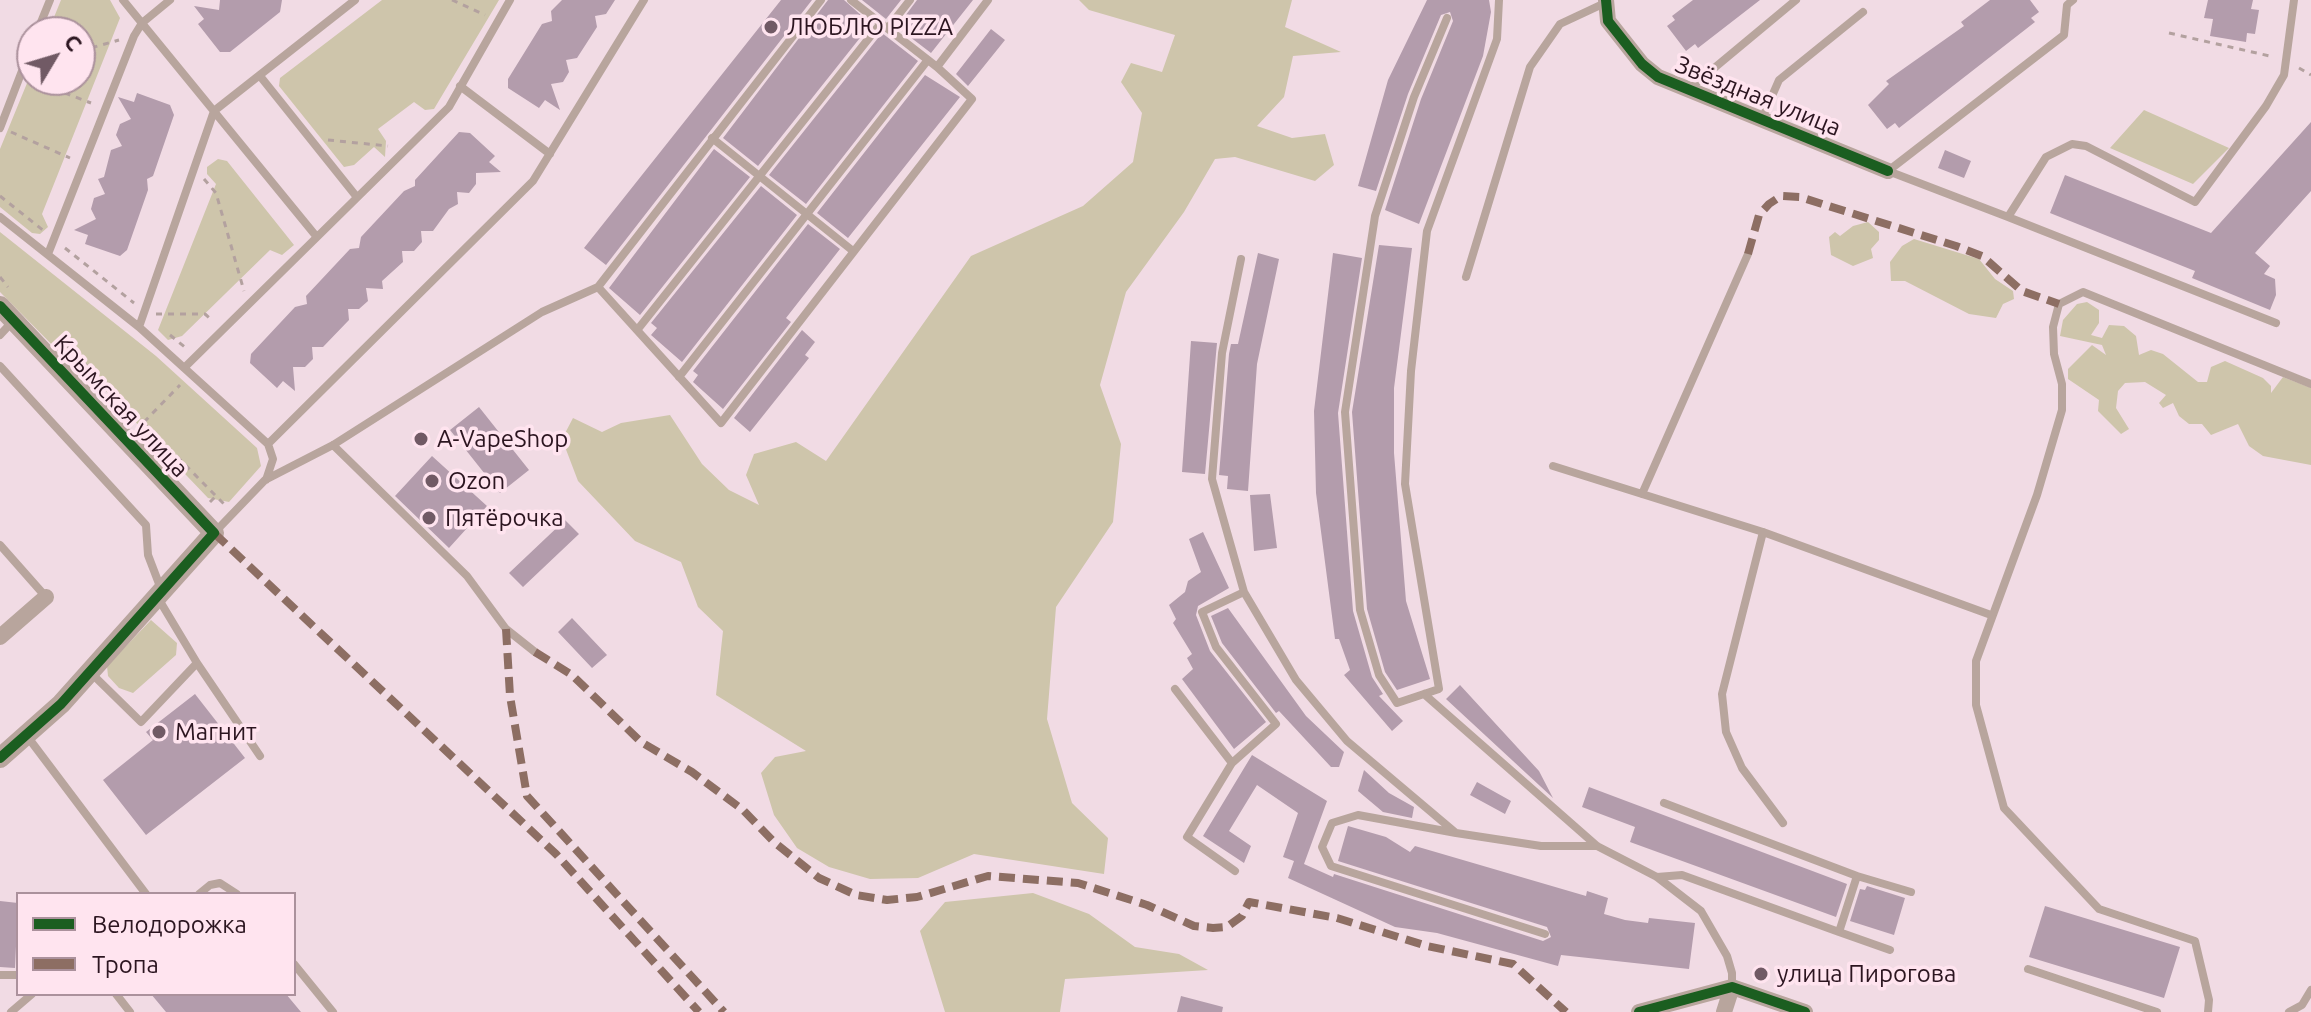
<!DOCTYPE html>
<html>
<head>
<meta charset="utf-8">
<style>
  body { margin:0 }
  #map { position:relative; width:2311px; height:1012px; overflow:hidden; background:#f1dbe4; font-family:Ubuntu,sans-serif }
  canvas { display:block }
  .legend { position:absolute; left:16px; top:892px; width:280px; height:104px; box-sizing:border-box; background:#ffe4ef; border:2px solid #ab919c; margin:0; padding:10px 14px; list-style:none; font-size:24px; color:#2c1520 }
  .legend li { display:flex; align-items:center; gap:16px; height:40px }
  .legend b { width:40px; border:2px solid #ab919c }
  .north { position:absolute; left:16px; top:16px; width:80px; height:80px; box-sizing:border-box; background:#ffe4ef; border:2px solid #ab919c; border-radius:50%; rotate:52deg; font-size:22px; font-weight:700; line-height:32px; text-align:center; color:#2c1520 }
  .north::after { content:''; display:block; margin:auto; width:28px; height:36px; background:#715a65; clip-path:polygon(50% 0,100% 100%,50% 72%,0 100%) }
</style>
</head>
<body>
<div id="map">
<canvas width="2311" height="1012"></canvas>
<ul class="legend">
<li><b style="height:10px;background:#1b5e20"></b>Велодорожка</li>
<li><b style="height:10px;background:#8d6e63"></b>Тропа</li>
</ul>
<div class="north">С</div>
</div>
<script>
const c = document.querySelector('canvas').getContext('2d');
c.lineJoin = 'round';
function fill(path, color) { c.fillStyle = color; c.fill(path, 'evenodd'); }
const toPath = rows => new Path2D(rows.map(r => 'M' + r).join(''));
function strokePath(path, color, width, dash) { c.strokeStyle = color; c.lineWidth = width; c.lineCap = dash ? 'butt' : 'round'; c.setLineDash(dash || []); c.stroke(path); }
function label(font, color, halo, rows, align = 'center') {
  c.font = font + ' Ubuntu,sans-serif'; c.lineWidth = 7; c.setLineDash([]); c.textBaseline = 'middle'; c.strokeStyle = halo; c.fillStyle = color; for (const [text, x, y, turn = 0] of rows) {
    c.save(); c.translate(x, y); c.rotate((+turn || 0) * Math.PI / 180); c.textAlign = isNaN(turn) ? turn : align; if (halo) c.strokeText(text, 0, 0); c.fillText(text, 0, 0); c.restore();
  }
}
fill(toPath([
  [61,0,110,0,120,18,42,214,48,227,40,234,32,233,0,207,0,149,32,71,32,80,80,80,80,32,48,32],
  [382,0,499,0,434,109,425,110,414,102,378,129,386,141,385,157,374,147,354,165,344,167,279,86,280,78],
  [1079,0,1292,0,1285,27,1341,52,1293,56,1284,97,1257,126,1292,138,1325,134,1334,165,1315,181,1235,157,1215,159,1184,212,1126,292,1100,385,1121,444,1113,522,1056,607,1047,719,1072,803,1108,838,1104,874,974,854,918,878,870,879,829,867,797,848,774,815,761,773,775,757,806,751,716,695,723,631,698,607,681,562,635,541,578,481,562,439,573,418,602,432,621,423,670,415,702,464,729,490,759,505,746,475,754,454,796,442,826,461,971,256,1083,206,1133,162,1142,113,1121,82,1131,63,1162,72,1175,35,1089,10],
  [2144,110,2229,148,2193,184,2110,148],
  [218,159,227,161,294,245,282,255,270,250,182,336,168,340,158,330,216,184,207,174,207,167],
  [1868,222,1879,232,1879,240,1871,249,1873,258,1853,266,1831,255,1829,237,1835,232,1840,236,1853,226],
  [0,232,156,356,257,448,261,466,229,502,208,498,102,387,70,363,0,292],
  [1914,239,1979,259,1995,279,2013,291,2014,299,2003,304,1996,318,1969,314,1905,281,1891,281,1890,262,1902,246],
  [2087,302,2099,310,2099,323,2091,335,2102,338,2109,325,2124,326,2136,336,2139,355,2151,350,2163,354,2198,382,2207,382,2211,367,2225,361,2263,378,2271,386,2271,393,2283,377,2311,388,2311,465,2263,456,2249,446,2238,424,2211,435,2202,424,2189,424,2179,416,2173,403,2163,408,2159,403,2166,395,2145,382,2125,383,2118,391,2116,408,2129,429,2121,434,2098,411,2099,400,2068,379,2068,369,2092,345,2106,355,2102,345,2060,336,2063,320,2077,304],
  [151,620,177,643,176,655,133,693,119,688,108,676,107,666],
  [1033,893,1089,914,1135,947,1179,954,1208,970,1065,979,1060,1012,945,1012,920,931,945,902]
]), '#cec5ab');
fill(toPath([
  [220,0,282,0,280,12,230,52,220,52,198,24,204,19,194,6,219,10],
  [562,0,615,0,606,14,595,16,597,27,577,58,566,60,569,72,563,82,551,84,560,110,545,100,539,108,508,88,508,79,542,24,552,21,551,11],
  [781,0,812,0,606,265,584,248],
  [828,0,844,0,871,24,758,166,723,138],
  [862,0,901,0,886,19],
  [917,0,973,0,931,53,897,27],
  [1427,0,1489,0,1491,12,1483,56,1419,224,1385,210,1421,99,1453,21,1450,12,1441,15,1408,94,1376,191,1358,186,1388,80],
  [1693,0,1760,0,1698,48,1695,44,1686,51,1667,26,1675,20,1672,16],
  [1990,0,2030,0,2039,12,2031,18,2035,22,1899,128,1895,123,1887,129,1868,105,1889,84,1886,81,1964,26,1961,22],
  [2208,0,2253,0,2251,9,2259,10,2255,34,2247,33,2246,42,2210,36,2213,19,2204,18],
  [991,29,1005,40,968,86,956,74],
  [882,33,918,61,806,204,769,175],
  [925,75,960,97,848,238,817,213],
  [137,93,170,105,174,115,153,176,147,179,148,190,127,250,120,256,85,244,88,235,74,230,96,219,91,209,94,198,105,194,98,179,104,177,111,150,122,146,116,135,120,124,131,119,118,97,134,102],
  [2311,122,2311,191,2255,253,2270,266,2264,274,2275,279,2276,295,2270,310,2192,278,2195,271,2050,213,2065,175,2211,233],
  [459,132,470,133,495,156,489,162,501,172,476,173,476,184,469,193,457,192,458,204,449,209,433,231,421,231,422,242,414,251,402,251,403,262,382,281,383,289,366,288,368,301,359,309,348,309,349,320,323,347,312,347,313,359,305,367,293,367,295,391,283,381,277,388,250,363,251,354,295,307,307,304,306,296,350,249,359,248,361,237,404,191,415,186,415,180],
  [714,149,750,177,640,315,609,288],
  [1945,150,1971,161,1964,178,1938,168],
  [761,186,797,215,682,362,651,335,657,328,651,323],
  [808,224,840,249,786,318,791,322,723,409,693,382,698,375,693,371],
  [1379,245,1412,248,1394,388,1394,453,1406,601,1430,679,1397,690,1385,672,1367,609,1352,412],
  [1258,253,1279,259,1257,364,1248,491,1227,489,1228,476,1219,475,1229,354,1231,344,1238,344],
  [1333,253,1362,258,1338,413,1353,611,1372,677,1383,694,1379,696,1403,721,1392,731,1344,675,1350,670,1339,639,1335,639,1316,493,1314,411],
  [802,330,815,342,805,355,809,358,750,432,734,418],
  [1191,341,1217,343,1205,474,1182,472],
  [479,407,529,470,500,493,450,430],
  [432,456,487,506,449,548,395,496],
  [1270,494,1277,548,1254,551,1250,495],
  [565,520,579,534,523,587,509,573],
  [1203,532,1229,588,1198,606,1196,615,1210,651,1266,722,1234,749,1182,679,1193,669,1187,658,1192,654,1173,623,1176,619,1169,605,1185,592,1188,581,1201,572,1189,539],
  [1228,608,1306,716,1344,752,1339,767,1331,767,1279,711,1276,713,1222,643,1211,616],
  [572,618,607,655,592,668,558,632],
  [1460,685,1539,771,1553,798,1446,699],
  [195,694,245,758,146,835,103,780,153,740,146,732],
  [1252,755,1327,801,1304,864,1333,877,1334,874,1543,941,1551,937,1547,927,1338,861,1348,826,1386,837,1410,852,1415,846,1586,896,1587,891,1608,898,1604,914,1625,920,1648,923,1649,918,1695,923,1689,969,1561,955,1558,966,1437,933,1395,927,1288,878,1294,861,1283,857,1298,813,1257,785,1229,831,1251,846,1244,863,1203,836],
  [1364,770,1389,793,1414,807,1412,818,1383,812,1358,791],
  [1477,782,1511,801,1505,814,1470,795],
  [1589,787,1847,884,1836,917,1630,842,1635,827,1582,807],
  [1867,886,1905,898,1894,935,1850,921,1860,889,1865,890],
  [0,901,18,903,15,968,0,967],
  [2045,906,2180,947,2164,998,2029,957],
  [151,994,286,994,301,1012,166,1012],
  [1181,996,1223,1007,1222,1012,1177,1012]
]), '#b39cac');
strokePath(toPath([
  [452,0,485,15],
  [2169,33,2274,57],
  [80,51,119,40],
  [2299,68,2311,75],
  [31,80,91,103],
  [11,132,70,158],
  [328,140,388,146],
  [204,179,216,193,244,291],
  [0,196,44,231],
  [65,248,134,303],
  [0,277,8,287],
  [156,314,205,314,213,321],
  [170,335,186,348],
  [67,346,225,505],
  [144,422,180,385],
  [210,502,216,496]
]), '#b3a19f', 3, [6, 6]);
strokePath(toPath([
  [123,0,316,236],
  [1447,18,1414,97,1375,216,1345,412,1360,610,1379,675,1397,703,1439,689,1405,484,1411,371,1427,231,1497,39,1499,0],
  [888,28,910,0],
  [37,32,50,0],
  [937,67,988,0],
  [260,76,356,196],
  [460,86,550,154],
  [1689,89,1796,0],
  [1762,119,1779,80,1863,12],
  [0,128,32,45],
  [712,138,853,251],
  [1888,171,2008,217,2046,157,2072,144,2086,146,2195,202,2266,106,2284,75,2294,0],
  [1888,171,2064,35,2067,5,2073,0],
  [0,217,139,327,268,444,273,459,266,480],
  [2008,217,2276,323],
  [48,254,134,36,142,23,170,0],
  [1241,259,1222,353,1212,479,1244,592],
  [1466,277,1530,67,1560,24,1605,3],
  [598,287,721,423,972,99,937,67,851,0],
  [139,327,214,111,355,0],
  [638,329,881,23],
  [0,335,13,321],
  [0,366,146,525,148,555,161,589],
  [184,368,449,107,510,0],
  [679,377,927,61],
  [268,444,533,181,644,0],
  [333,445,467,576,506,629,535,652],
  [1553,466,1763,532,1991,615],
  [1642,494,1748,254],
  [1763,532,1722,694,1726,732,1742,768,1783,823],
  [214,533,265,480,333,445,542,312,598,287,821,0],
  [0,545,46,597],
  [197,663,260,756],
  [90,672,141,722,197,663,158,598],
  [1175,689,1232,763,1187,837,1235,871],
  [1424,694,1597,846,1657,877,1701,911,1727,956,1732,973,1732,987],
  [27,736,146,894],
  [1232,763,1276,724,1216,647,1202,612,1244,592,1296,680,1347,741,1456,833,1541,846,1597,846],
  [1456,833,1358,815,1332,823,1322,847,1331,866,1545,934],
  [1857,876,1911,892],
  [1657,877,1682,875,1839,932,1857,876,1664,803],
  [199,894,210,885,220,883,237,894],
  [1839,932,1890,950],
  [294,964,333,1012],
  [2028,969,2157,1012],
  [0,975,18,975],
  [116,994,130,1012],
  [11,1012,32,994],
  [2208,1012,2209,1000,2195,941,2099,909,2004,808,1976,705,1976,661,2037,495,2062,410,2062,384,2054,354,2053,327,2059,304,2083,292,2311,384],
  [2289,1012,2302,1005,2311,990]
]), '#b8a59d', 8);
strokePath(toPath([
  [1606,0,1608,21,1642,64,1658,77,1888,171],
  [0,637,46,597],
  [1639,1012,1732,987,1805,1012],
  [1724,1012,1732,987]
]), '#b8a59d', 16);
strokePath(toPath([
  [0,306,214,533,61,704,0,758]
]), '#b8a59d', 20);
strokePath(toPath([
  [1748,254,1759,215,1769,204,1781,196,1800,197,1956,246,1982,256,2022,291,2059,304],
  [214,533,556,854,699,1012],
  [506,629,510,696,527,796,724,1012],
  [535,652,572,675,641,742,692,772,743,810,774,842,819,878,856,895,887,900,917,897,988,876,1078,883,1147,905,1194,926,1213,928,1227,927,1242,916,1249,902,1337,918,1427,946,1513,964,1566,1012]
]), '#8d6e63', 8, [16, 8]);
strokePath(toPath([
  [1606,0,1608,21,1642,64,1658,77,1888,171],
  [0,306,214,533,61,704,0,758],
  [1639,1012,1732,987,1805,1012]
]), '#1b5e20', 10);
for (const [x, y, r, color] of [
  [771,27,8,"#715a65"],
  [421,439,8,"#715a65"],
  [432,481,8,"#715a65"],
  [429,518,8,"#715a65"],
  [159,732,8,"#715a65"],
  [1761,974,8,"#715a65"]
]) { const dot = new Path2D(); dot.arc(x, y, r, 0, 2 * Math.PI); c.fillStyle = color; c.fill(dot); strokePath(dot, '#ffe4ef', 3); }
label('24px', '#2c1520', '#ffe4ef', [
  ["ЛЮБЛЮ PIZZA",787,27],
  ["A-VapeShop",437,439],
  ["Ozon",448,481],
  ["Пятёрочка",445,518],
  ["Магнит",175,732],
  ["улица Пирогова",1777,974]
], 'left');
label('24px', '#2c1520', '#ffe4ef', [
  ["Звёздная улица",1758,96,22],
  ["Крымская улица",121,406,47]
]);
</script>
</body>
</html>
